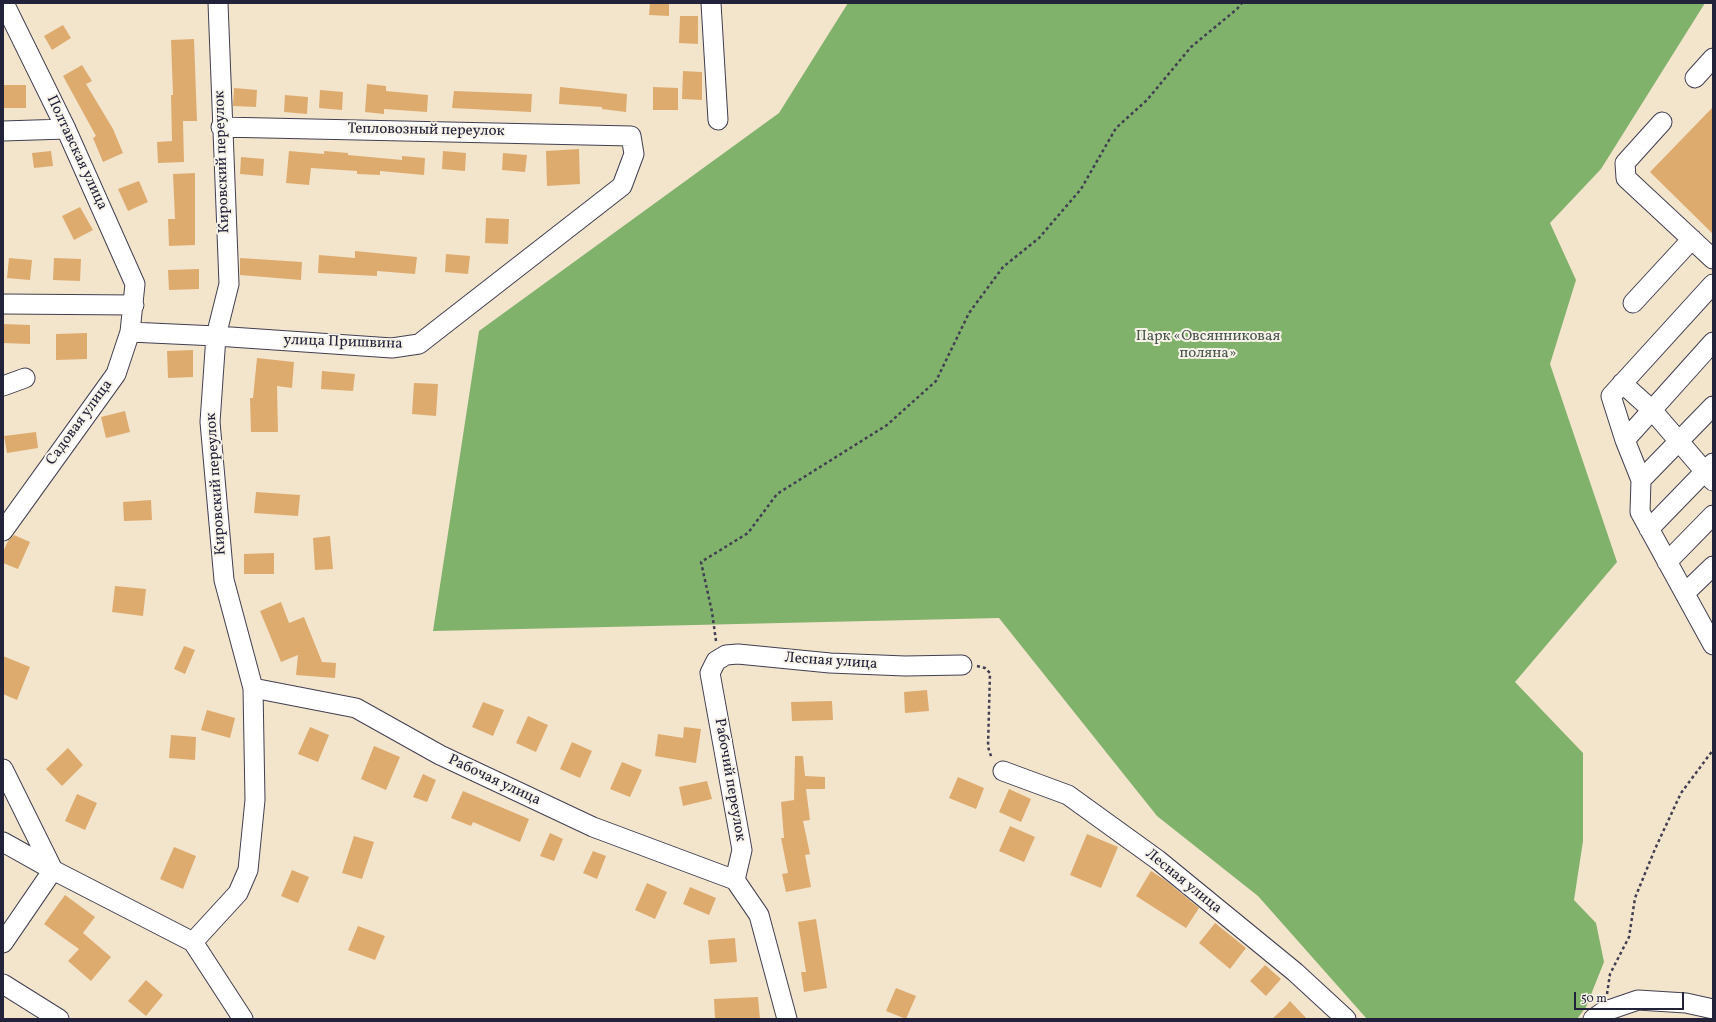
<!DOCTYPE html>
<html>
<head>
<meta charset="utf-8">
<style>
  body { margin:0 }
  #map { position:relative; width:1716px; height:1022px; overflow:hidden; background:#f3e4cc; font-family:Vollkorn,serif }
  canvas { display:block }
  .frame { position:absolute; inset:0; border:4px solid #22223b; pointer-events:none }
  .scale { position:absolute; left:1574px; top:992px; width:110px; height:18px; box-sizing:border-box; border:2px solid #22223b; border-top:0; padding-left:5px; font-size:12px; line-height:14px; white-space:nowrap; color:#22223b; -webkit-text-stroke:3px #f7f3e8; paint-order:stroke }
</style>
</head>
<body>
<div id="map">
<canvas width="1716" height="1022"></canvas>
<div class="frame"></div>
<div class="scale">50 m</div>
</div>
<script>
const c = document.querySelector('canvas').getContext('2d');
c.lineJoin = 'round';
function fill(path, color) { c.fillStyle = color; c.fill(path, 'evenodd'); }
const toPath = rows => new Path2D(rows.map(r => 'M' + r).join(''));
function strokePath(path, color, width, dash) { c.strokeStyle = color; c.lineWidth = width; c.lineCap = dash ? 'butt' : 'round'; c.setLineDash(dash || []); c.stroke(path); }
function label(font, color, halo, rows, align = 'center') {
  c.font = font + ' Vollkorn,serif'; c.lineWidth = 4; c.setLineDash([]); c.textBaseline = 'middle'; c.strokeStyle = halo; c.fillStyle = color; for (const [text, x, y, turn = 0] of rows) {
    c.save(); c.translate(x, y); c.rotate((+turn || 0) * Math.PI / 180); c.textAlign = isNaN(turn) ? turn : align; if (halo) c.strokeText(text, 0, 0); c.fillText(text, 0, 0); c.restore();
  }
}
fill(toPath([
  [848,3,1705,3,1601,169,1550,223,1576,280,1550,364,1617,562,1515,682,1583,753,1583,841,1574,900,1596,923,1604,962,1586,1007,1577,1019,1367,1019,1258,896,1157,816,999,618,433,631,479,331,779,113]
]), '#80b26c');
fill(toPath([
  [650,3,669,3,669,16,649,15],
  [680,16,698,16,698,44,679,43],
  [63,25,71,38,52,50,44,36],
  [194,39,197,121,183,121,184,162,158,163,157,142,172,141,171,95,173,95,171,40],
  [82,65,92,81,86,84,113,129,123,153,103,162,93,138,96,136,63,76],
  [683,71,702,72,702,100,682,99],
  [367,84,386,86,386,91,428,95,427,112,384,109,384,114,365,112],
  [3,85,26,85,26,108,3,108],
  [560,87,627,94,626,112,602,109,602,107,559,104],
  [653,87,678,88,678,110,653,110],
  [234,88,257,90,256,107,233,106],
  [320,90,343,92,342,110,319,108],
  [454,91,532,94,531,112,452,108],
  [285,95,308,97,307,114,284,112],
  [1713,107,1713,234,1650,172],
  [579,149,580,184,547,186,546,151],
  [51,151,53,166,34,168,32,153],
  [289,151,324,154,324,151,348,153,348,155,402,160,402,156,425,158,424,175,380,171,380,175,357,174,357,171,311,168,309,185,286,183],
  [443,151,466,153,465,171,442,169],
  [503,153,527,155,525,172,502,170],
  [241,157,264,159,263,176,240,174],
  [195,173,195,245,169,246,168,219,175,219,173,174],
  [139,181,148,202,128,211,118,189],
  [80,207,93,230,74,240,62,216],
  [486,218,509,219,508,244,485,243],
  [355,251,417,257,415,274,377,271,377,276,318,273,319,255,355,258],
  [446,254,470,256,468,274,445,272],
  [9,258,32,260,30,280,7,278],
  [54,258,81,259,80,281,53,280],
  [240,258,302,262,301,280,240,275],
  [199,269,199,289,169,290,168,270],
  [3,324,30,325,30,344,3,343],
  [87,333,87,359,56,360,56,334],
  [193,350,193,377,168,378,167,351],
  [257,358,294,362,292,388,277,386,278,432,251,432,250,398,253,398],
  [322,371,355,374,353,391,321,389],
  [414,383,438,384,436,416,412,414],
  [125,411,130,432,106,438,101,417],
  [36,432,38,448,7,453,4,436],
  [256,492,300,495,298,516,254,513],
  [151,500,152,520,124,521,123,502],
  [14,535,30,542,18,569,3,563,3,552,8,541],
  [330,536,333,569,315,570,313,538],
  [274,553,274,574,244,574,244,554],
  [115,586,146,589,143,616,112,612],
  [281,602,289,623,304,617,322,662,336,663,335,678,296,675,298,655,281,662,260,611],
  [184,646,195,650,185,674,174,669],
  [3,656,30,667,17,700,3,694],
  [927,690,929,711,905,713,904,692],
  [832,701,833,720,792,721,791,702],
  [483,702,504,710,493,736,472,727],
  [207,710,235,718,230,738,201,730],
  [528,716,548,725,536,752,516,743],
  [310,727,329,735,318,762,298,754],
  [684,727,701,729,696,763,655,756,658,734,683,738],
  [171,735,196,737,195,760,169,758],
  [572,742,592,751,580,778,560,769],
  [374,746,400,757,386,790,361,779],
  [68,748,83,765,62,786,46,769],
  [795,756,803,756,805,776,825,777,825,789,806,789,810,820,803,821,810,854,805,855,811,887,786,892,782,874,788,873,781,838,784,838,781,802,794,800],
  [622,762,642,770,630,797,610,789],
  [423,774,436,780,427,802,413,797],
  [958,777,984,788,976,809,949,798],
  [707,781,712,799,683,806,679,787],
  [1009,789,1031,799,1021,822,999,812],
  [463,791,529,819,520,842,473,822,471,826,451,818],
  [77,794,97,803,85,830,65,821],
  [1010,826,1035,837,1024,862,999,851],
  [550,833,563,839,554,861,540,856],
  [1087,834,1118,847,1101,888,1070,875],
  [354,836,374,842,362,879,342,873],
  [174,847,196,856,183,889,160,879],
  [593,851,606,856,597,879,583,873],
  [292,870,309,877,298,903,281,896],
  [1151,871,1165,880,1199,908,1186,928,1136,896],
  [647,883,667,892,655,919,635,910],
  [690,887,716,898,709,915,683,904],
  [65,895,95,917,83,933,111,957,91,981,68,961,79,949,44,924],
  [816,919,827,988,804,992,801,972,806,972,798,922],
  [1215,923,1246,948,1230,969,1199,943],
  [358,926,385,936,375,960,348,950],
  [735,938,737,962,710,964,708,940],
  [1265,965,1281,979,1266,996,1250,981],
  [146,980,163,995,146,1016,128,1001],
  [896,988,916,996,906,1019,886,1011],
  [758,997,760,1019,715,1019,714,999],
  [1290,1001,1307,1019,1272,1019,1286,1006]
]), '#deab6f');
const minor = toPath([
  [711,3,718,120],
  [1695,78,1713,58],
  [1662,122,1625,163,1626,178,1713,259],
  [3,131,66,129],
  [1713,284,1611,396,1625,440,1641,480,1640,512,1713,645],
  [1633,303,1692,239],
  [3,304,134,305],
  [130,332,216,336,392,348,419,344,622,186,634,154,631,136,221,127],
  [1622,383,1652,410,1713,481],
  [3,386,25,378],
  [1625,440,1713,342],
  [1641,480,1713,406],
  [1649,529,1713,463],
  [3,531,116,374,130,332,135,284,66,129,4,3],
  [1667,562,1713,515],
  [1685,593,1713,566],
  [253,688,356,708,440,755,593,827,735,880],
  [3,769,53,870],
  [1003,771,1068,795,1158,860,1295,972,1346,1019],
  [3,842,53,870,193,942,243,1019],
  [193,942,238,893,248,870,255,800,253,688,224,580,210,422,216,336,229,284,218,3],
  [3,943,53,870],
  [3,984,59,1019],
  [787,1019,759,915,735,880,742,850,710,673,716,661,726,655,738,654,830,663,905,666,962,665],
  [1593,1019,1603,1012,1638,1000,1686,1003,1713,1009]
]);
strokePath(minor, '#413f51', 21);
strokePath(toPath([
  [716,641,712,612,701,562,748,533,777,494,887,425,936,381,969,313,1003,267,1039,238,1081,189,1116,128,1147,100,1191,47,1237,9,1242,3],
  [977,666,985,668,990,673,988,747,992,759],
  [1607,994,1610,974,1629,937,1635,898,1655,849,1681,793,1713,750]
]), '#413f51', 2.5, [3, 3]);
strokePath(minor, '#fff', 19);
label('15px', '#22223b', '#f7f3e8', [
  ["Тепловозный переулок",426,131,1],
  ["Полтавская улица",76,153,65],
  ["Кировский переулок",223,162,-92],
  ["улица Пришвина",343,343,2],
  ["Садовая улица",80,423,-54],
  ["Кировский переулок",217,484,-94],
  ["Лесная улица",831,662,4],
  ["Рабочий переулок",729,780,80],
  ["Рабочая улица",494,781,25],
  ["Лесная улица",1183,882,39]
]);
label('15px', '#48564e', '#f7f3e8', [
  ["Парк «Овсянниковая",1208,337],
  ["поляна»",1208,354]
]);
</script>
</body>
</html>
